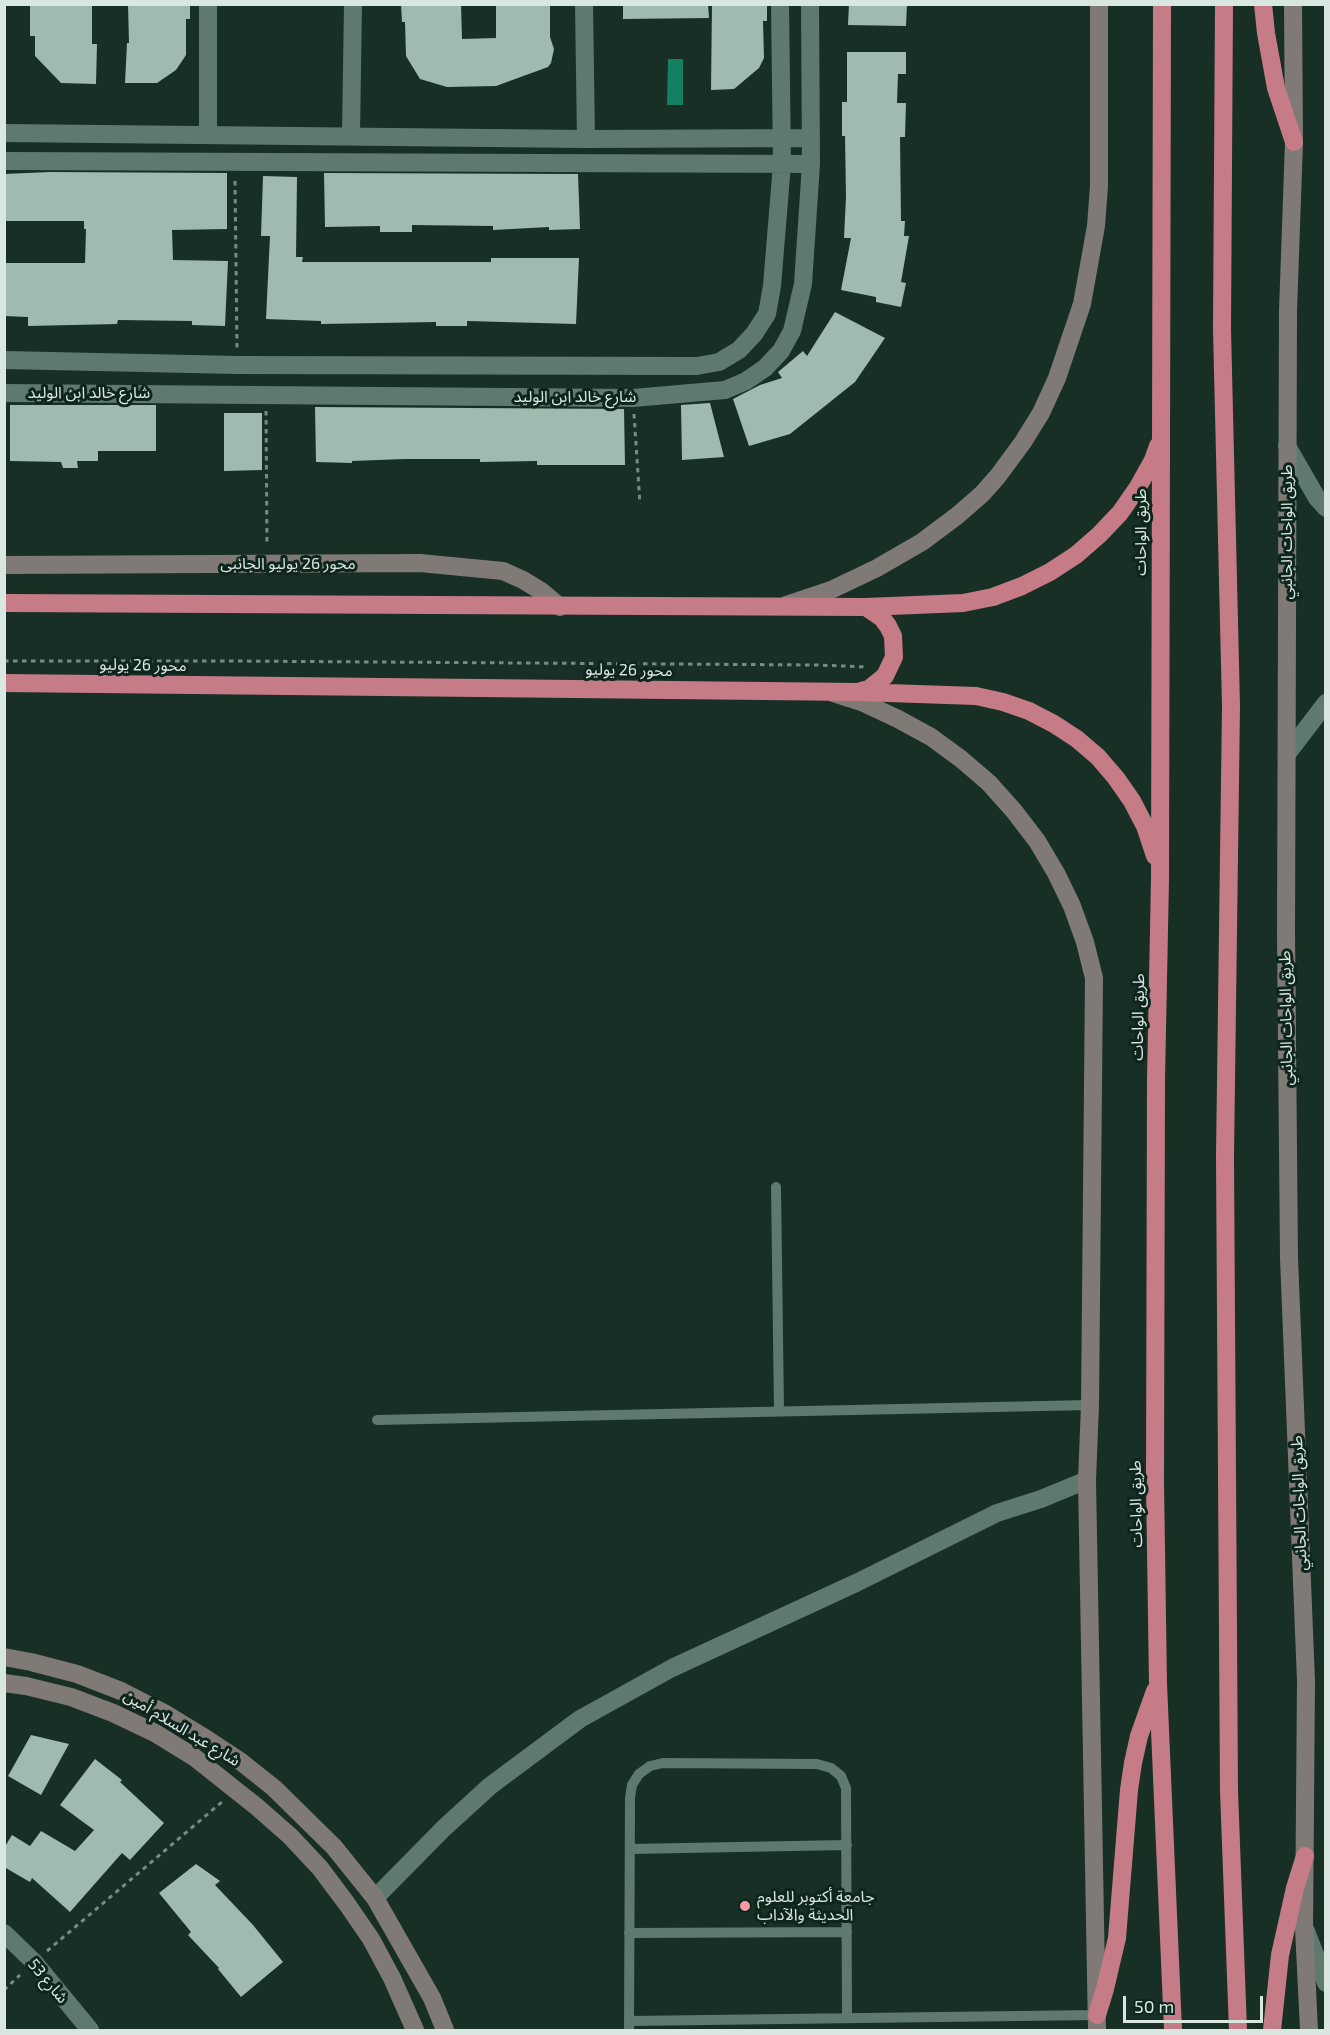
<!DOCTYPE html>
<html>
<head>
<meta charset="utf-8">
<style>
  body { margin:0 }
  #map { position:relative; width:1330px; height:2035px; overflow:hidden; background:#182f26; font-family:"Exo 2",sans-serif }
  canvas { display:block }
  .frame { position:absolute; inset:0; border:6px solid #d9e7e1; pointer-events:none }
  .scale { position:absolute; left:1123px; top:1996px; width:140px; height:27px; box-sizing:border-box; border:3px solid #d9e7e1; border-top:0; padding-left:8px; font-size:18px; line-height:21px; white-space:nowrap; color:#d9e7e1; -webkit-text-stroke:4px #0e251d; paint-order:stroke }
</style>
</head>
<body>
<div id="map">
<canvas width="1330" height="2035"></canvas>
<div class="frame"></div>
<div class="scale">50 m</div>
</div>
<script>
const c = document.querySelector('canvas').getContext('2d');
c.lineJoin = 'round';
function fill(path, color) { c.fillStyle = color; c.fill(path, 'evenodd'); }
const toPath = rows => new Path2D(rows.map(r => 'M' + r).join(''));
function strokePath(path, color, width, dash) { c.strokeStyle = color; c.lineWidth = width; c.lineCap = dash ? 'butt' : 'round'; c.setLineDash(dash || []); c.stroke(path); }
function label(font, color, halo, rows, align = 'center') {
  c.font = font + ' "Exo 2","Noto Sans Arabic",sans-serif'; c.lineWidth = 6; c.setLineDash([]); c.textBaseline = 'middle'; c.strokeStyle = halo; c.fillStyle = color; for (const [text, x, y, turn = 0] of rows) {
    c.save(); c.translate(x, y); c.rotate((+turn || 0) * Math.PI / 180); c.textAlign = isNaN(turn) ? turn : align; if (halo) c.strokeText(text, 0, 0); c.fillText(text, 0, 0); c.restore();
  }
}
fill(toPath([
  [668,59,683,59,683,105,667,105]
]), '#138062');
fill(toPath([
  [30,4,92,4,92,44,97,44,96,84,61,83,35,56,35,36,30,36],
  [128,4,190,4,190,19,186,19,186,55,176,70,157,83,125,83,127,43,129,43],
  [401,4,461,4,462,39,496,38,496,4,550,4,550,37,554,49,551,63,548,67,496,86,447,87,420,79,406,56,405,22,402,22],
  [623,4,708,4,709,18,623,19],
  [712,4,767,4,767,21,763,21,764,58,759,68,734,89,711,90],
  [849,4,907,4,906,26,848,25],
  [847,52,906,52,906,74,898,74,897,103,906,103,905,137,900,137,901,221,905,221,904,236,909,236,901,282,906,283,901,307,876,302,876,297,841,290,851,238,844,238,846,197,845,136,842,136,842,102,847,102],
  [50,172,227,173,227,229,172,230,173,260,228,261,225,326,192,325,192,321,118,320,117,324,28,326,28,317,4,316,4,263,85,263,86,229,84,229,84,221,4,221,4,174],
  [324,173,578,174,580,229,549,230,549,227,493,230,493,226,412,225,412,232,380,232,380,226,325,227],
  [263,176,297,177,296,257,303,257,302,262,491,262,491,258,579,258,576,324,467,321,467,326,436,326,436,322,321,324,321,321,266,319,270,236,261,236],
  [835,312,885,338,855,382,790,434,749,446,733,399,760,385,782,378,778,372,803,351,807,356],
  [710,403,724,457,682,460,681,405],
  [10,405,156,405,156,451,98,451,98,461,77,461,78,468,63,468,61,462,10,461],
  [315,407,624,409,625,465,537,465,537,461,480,462,480,459,405,459,352,461,352,463,316,462],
  [224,413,262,413,262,470,224,471],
  [31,1735,69,1744,41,1795,8,1776],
  [95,1759,122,1780,120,1782,164,1823,130,1860,122,1853,70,1912,32,1878,30,1882,4,1867,4,1848,12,1835,30,1846,41,1831,75,1851,94,1830,60,1805],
  [196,1864,220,1881,215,1885,253,1925,283,1962,241,1997,218,1969,219,1968,188,1935,191,1932,159,1893]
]), '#a0baaf');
strokePath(toPath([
  [235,181,237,348],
  [266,411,267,546],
  [634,414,640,504],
  [4,661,230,661,818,665,867,667],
  [47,1951,223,1801],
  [4,1990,20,1975]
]), '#788b83', 3, [4.5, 4.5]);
strokePath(toPath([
  [776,1187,779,1411],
  [377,1420,1090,1405],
  [630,1849,847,1845],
  [629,1933,847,1932],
  [629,2021,1097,2015],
  [629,2030,630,1798,632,1785,639,1774,650,1766,663,1763,817,1764,831,1768,841,1776,846,1788,847,2018]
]), '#60796f', 10);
strokePath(toPath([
  [584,4,586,139],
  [4,133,586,139,811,138],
  [208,134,208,4],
  [351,135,353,4],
  [4,161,811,164],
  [4,360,237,365,697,366,719,362,739,350,754,334,767,314,772,286,782,164,780,4],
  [4,393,633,398,725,390,746,381,765,368,781,351,792,331,803,284,811,164,810,4],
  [1287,446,1317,498,1326,508],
  [1287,754,1326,703],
  [375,1898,444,1828,490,1786,580,1719,672,1668,856,1583,997,1513,1041,1499,1087,1480],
  [1306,1931,1326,1983],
  [4,1933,34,1962,90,2030]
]), '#60796f', 18);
strokePath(toPath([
  [1293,4,1294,142,1288,311,1286,932,1289,1258,1306,1681,1304,1928,1309,2030],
  [4,565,420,563,503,571,523,580,541,591,560,607],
  [786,605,831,590,877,568,922,542,958,515,982,494,998,476,1023,442,1041,413,1057,378,1082,304,1096,226,1099,186,1099,4],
  [833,693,864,703,898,719,931,737,961,759,989,783,1014,811,1037,841,1056,873,1072,906,1085,942,1094,978,1090,1405,1087,1480,1097,2030],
  [4,1657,31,1662,77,1674,121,1691,164,1713,205,1738,240,1761,274,1788,334,1847,375,1898,432,1998,445,2030],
  [4,1683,26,1686,71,1697,113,1713,155,1733,194,1757,257,1807,290,1836,320,1868,347,1904,371,1939,392,1978,415,2030]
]), '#7f7a76', 18);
strokePath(toPath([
  [1162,4,1160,879,1156,1080,1155,1482,1158,1684,1173,2030],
  [1224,4,1222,329,1231,706,1225,1156,1229,1791,1238,2030],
  [1263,4,1266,33,1276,88,1294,142],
  [4,603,866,607,963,603,993,597,1022,586,1050,572,1076,555,1099,535,1120,513,1138,487,1153,460,1158,446],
  [4,683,859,692,976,696,1003,702,1029,711,1054,724,1077,739,1098,757,1116,778,1132,801,1145,826,1155,856],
  [861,691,869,689,885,676,894,657,893,636,888,626,882,618,866,607],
  [1097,2015,1105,1989,1117,1938,1129,1790,1133,1763,1139,1736,1155,1691],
  [1272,2030,1280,1955,1295,1888,1305,1856]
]), '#c67c86', 18);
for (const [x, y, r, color] of [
  [745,1906,6,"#f49aa6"]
]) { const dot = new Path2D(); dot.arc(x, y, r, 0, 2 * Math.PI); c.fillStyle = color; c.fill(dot); strokePath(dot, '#0e251d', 2); }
label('16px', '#d9e7e1', '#0e251d', [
  ["شارع خالد ابن الوليد",89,393],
  ["شارع خالد ابن الوليد",575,397],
  ["طريق الواحات",1141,532,-90],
  ["طريق الواحات الجانبي",1287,532,-90],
  ["محور 26 يوليو الجانبى",288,564],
  ["محور 26 يوليو",143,665,1],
  ["محور 26 يوليو",629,670,1],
  ["طريق الواحات",1138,1017,-89],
  ["طريق الواحات الجانبي",1286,1018,-91],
  ["طريق الواحات الجانبي",1299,1503,-92],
  ["طريق الواحات",1136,1504,-91],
  ["شارع عبد السلام أمين",182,1728,31],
  ["شارع 53",48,1981,50]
]);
label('16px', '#d9e7e1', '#0e251d', [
  ["جامعة أكتوبر للعلوم",757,1897],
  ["الحديثة والآداب",757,1915]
], 'left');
</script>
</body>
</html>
